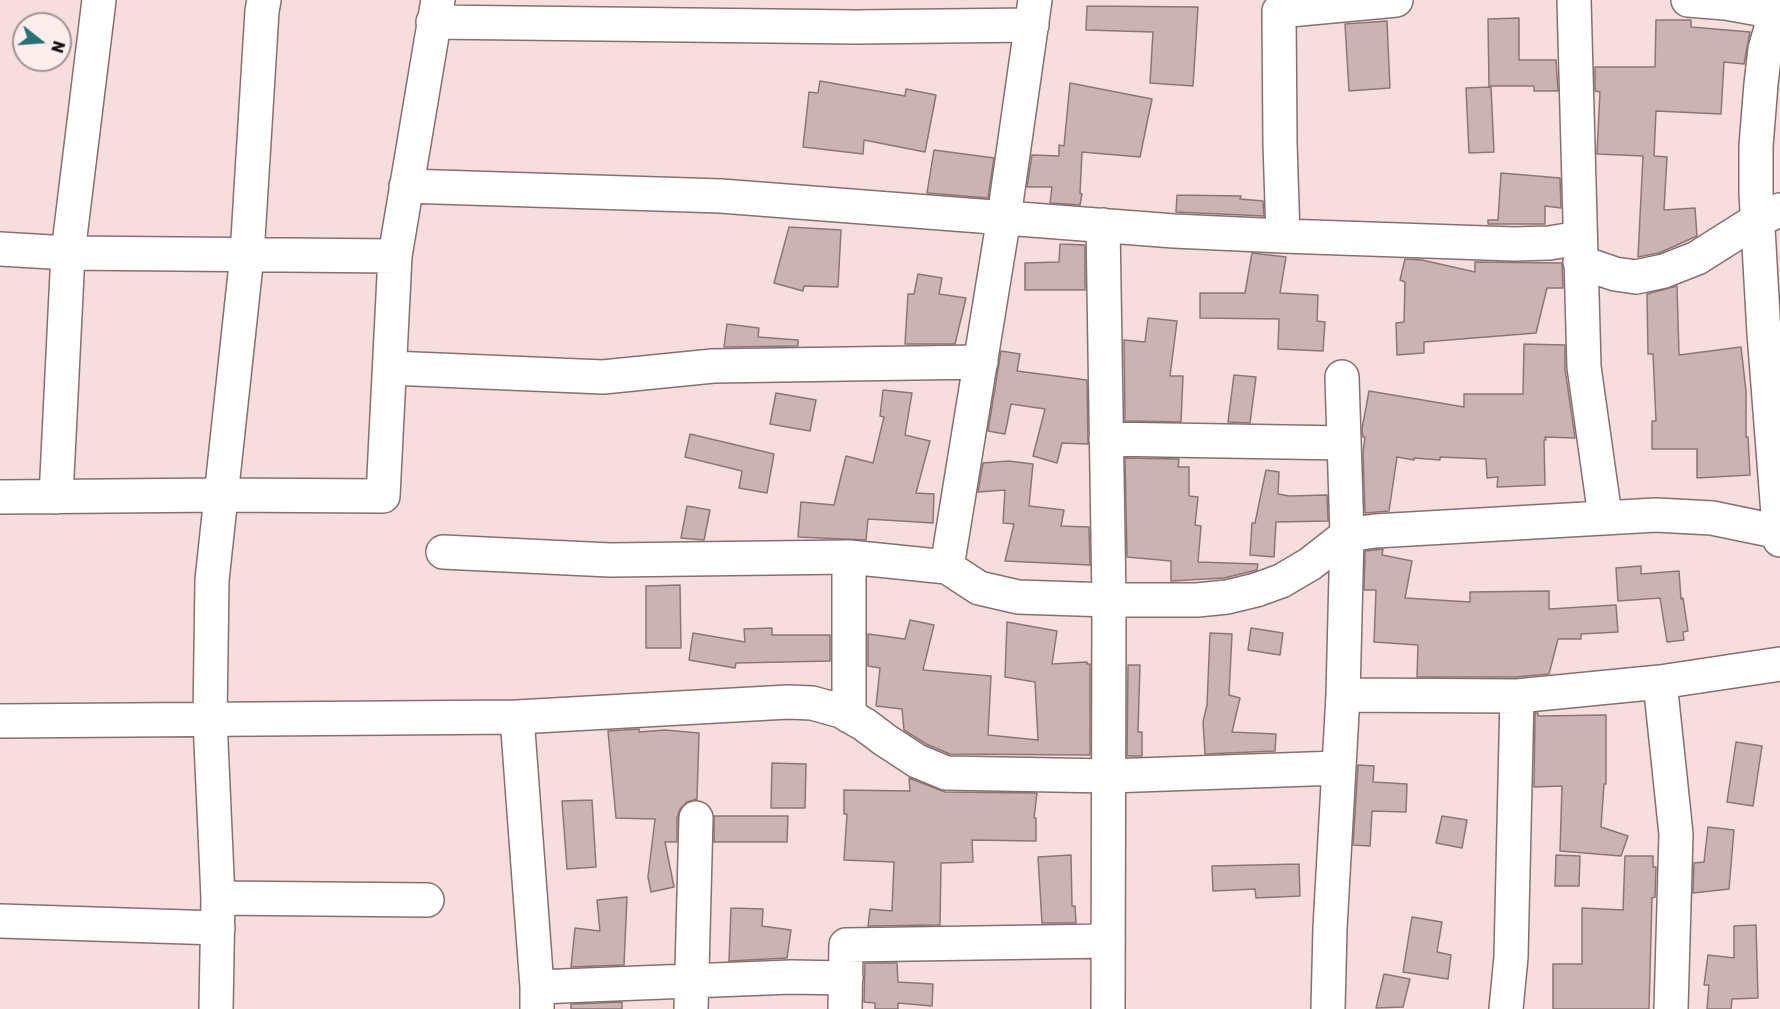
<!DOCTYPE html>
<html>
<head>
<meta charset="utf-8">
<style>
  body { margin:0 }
  #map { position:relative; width:1780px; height:1009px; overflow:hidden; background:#f7dddd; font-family:Rubik,sans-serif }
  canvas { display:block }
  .north { position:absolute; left:12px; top:12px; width:60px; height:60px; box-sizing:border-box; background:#fdeded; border:2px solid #a19595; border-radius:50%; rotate:107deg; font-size:16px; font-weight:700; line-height:24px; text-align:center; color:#181010 }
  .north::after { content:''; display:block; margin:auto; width:21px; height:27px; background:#267173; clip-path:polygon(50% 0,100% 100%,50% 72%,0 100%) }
</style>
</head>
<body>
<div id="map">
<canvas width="1780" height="1009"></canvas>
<div class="north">N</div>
</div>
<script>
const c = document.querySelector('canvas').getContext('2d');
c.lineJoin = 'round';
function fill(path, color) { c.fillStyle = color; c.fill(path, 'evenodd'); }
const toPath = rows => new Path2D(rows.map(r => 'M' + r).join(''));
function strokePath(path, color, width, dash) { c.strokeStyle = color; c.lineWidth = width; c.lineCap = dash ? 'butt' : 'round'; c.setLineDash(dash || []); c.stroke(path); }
const building = toPath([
  [1087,6,1198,7,1193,86,1150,83,1153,32,1086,30,1087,6],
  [1519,18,1519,60,1556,60,1558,91,1534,91,1534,86,1489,86,1488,19,1519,18],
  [1656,20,1691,20,1691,27,1750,32,1744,64,1724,62,1721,114,1656,111,1654,156,1667,157,1664,210,1695,208,1697,236,1659,253,1638,257,1643,156,1597,154,1600,92,1595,91,1595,67,1655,67,1656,20],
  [1387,21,1390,88,1349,91,1345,24,1387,21],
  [820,81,905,96,906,89,936,95,925,152,864,140,863,154,803,147,809,92,818,93,820,81],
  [1070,83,1152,99,1140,157,1082,152,1080,193,1082,194,1080,205,1050,203,1052,187,1027,187,1032,155,1059,156,1059,145,1064,146,1070,83],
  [1491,87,1494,152,1469,153,1466,88,1491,87],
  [934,150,994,158,988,198,927,193,934,150],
  [1501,173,1560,178,1561,208,1545,206,1545,224,1488,224,1488,220,1498,220,1501,173],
  [1177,195,1241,196,1240,199,1263,201,1264,216,1176,212,1177,195],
  [789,227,841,230,838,287,804,286,803,291,774,283,789,227],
  [1060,244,1085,245,1085,290,1025,290,1025,263,1059,262,1060,244],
  [1252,253,1286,257,1280,293,1318,295,1317,321,1325,322,1323,351,1278,349,1279,319,1200,318,1200,293,1245,293,1252,253],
  [1405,259,1422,260,1475,272,1475,262,1562,263,1563,288,1547,288,1536,333,1424,342,1424,353,1397,355,1396,323,1404,322,1405,282,1400,280,1405,259],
  [918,274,942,278,939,294,966,298,955,344,905,344,908,294,914,294,918,274],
  [1677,286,1679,355,1741,347,1746,391,1746,437,1748,437,1750,475,1697,478,1697,449,1652,449,1652,421,1656,421,1653,354,1648,354,1647,294,1677,286],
  [1148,318,1177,321,1170,376,1183,376,1181,422,1125,421,1124,340,1145,342,1148,318],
  [727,324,759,328,758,337,798,340,798,346,724,347,727,324],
  [1524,344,1565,345,1565,369,1575,438,1545,437,1546,440,1544,440,1545,485,1497,487,1498,477,1487,478,1486,459,1440,457,1440,460,1414,458,1414,460,1397,457,1389,511,1365,513,1363,453,1365,437,1363,437,1362,429,1369,391,1464,407,1464,394,1523,394,1524,344],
  [1001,351,1020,354,1017,371,1087,380,1088,444,1062,443,1057,463,1033,456,1045,409,1011,404,1005,434,988,431,1001,351],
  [1234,375,1256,377,1250,423,1228,422,1234,375],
  [883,390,912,393,905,435,930,441,916,493,934,494,933,523,868,519,866,540,798,537,801,502,834,505,846,456,873,463,884,417,880,416,883,390],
  [776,393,816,400,810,431,770,424,776,393],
  [690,434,774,454,767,493,739,488,742,471,685,457,690,434],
  [1125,458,1179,459,1178,467,1189,467,1189,496,1198,497,1195,525,1201,526,1198,562,1258,564,1257,570,1224,578,1171,581,1171,561,1127,557,1125,458],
  [1008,461,1033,464,1029,506,1064,510,1061,526,1089,527,1090,565,1005,561,1014,524,1003,523,1005,490,978,492,983,463,1008,461],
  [1266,470,1279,472,1278,494,1289,496,1327,495,1328,521,1276,522,1274,557,1250,555,1252,523,1255,523,1266,470],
  [687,506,710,510,704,540,681,538,687,506],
  [1383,549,1382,555,1412,561,1405,598,1470,602,1470,592,1549,591,1549,609,1616,605,1618,632,1581,634,1581,639,1558,639,1549,674,1516,677,1417,677,1418,645,1374,642,1376,590,1364,590,1365,551,1383,549],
  [1641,566,1641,574,1679,571,1681,599,1683,598,1688,631,1683,632,1684,640,1667,642,1660,598,1618,601,1616,568,1641,566],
  [680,585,681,648,646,648,646,586,680,585],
  [910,620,934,625,923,670,991,676,988,735,1038,740,1035,682,1005,677,1007,622,1057,631,1052,664,1087,662,1087,664,1090,664,1090,755,950,754,926,744,904,730,902,709,876,706,880,668,868,666,868,634,905,639,910,620],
  [772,628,772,635,830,635,830,661,736,663,735,668,689,660,693,633,745,642,744,629,772,628],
  [1251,628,1283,633,1280,655,1248,650,1251,628],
  [1210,633,1232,634,1229,695,1240,698,1232,732,1276,734,1275,751,1205,754,1203,722,1207,705,1210,633],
  [1128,665,1140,665,1138,732,1142,732,1142,756,1127,756,1128,665],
  [1535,713,1538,713,1538,716,1606,715,1606,784,1604,784,1601,827,1628,836,1621,856,1560,851,1562,786,1534,787,1535,713],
  [639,729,639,732,665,730,699,733,697,799,687,802,680,809,677,818,677,842,665,842,674,887,651,892,648,877,655,819,616,818,608,731,639,729],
  [1736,742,1762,746,1753,806,1727,802,1736,742],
  [772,763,806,764,805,808,771,808,772,763],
  [1358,765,1374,766,1373,782,1407,784,1406,812,1372,811,1370,846,1353,845,1358,765],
  [909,778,945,792,1037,793,1034,818,1036,818,1036,841,972,840,973,862,941,863,940,925,868,926,870,909,892,911,894,862,844,860,847,814,844,814,844,790,910,791,909,778],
  [592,800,596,867,567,869,562,801,592,800],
  [714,816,788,816,787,842,714,842,714,816],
  [1442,816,1467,820,1462,848,1436,843,1442,816],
  [1708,827,1734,830,1729,889,1693,893,1694,863,1704,862,1708,827],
  [1071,855,1072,906,1075,906,1076,923,1042,923,1038,857,1071,855],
  [1556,855,1580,856,1579,886,1555,886,1556,855],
  [1625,856,1653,856,1653,867,1656,867,1655,897,1652,898,1649,1009,1553,1009,1553,964,1582,964,1582,908,1623,910,1625,856],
  [1299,864,1300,896,1256,898,1255,889,1213,891,1212,866,1299,864],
  [627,897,624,965,571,967,575,928,600,931,597,900,627,897],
  [731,908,763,909,762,926,791,930,787,958,729,961,731,908],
  [1412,917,1442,922,1437,952,1451,955,1448,979,1403,972,1412,917],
  [1756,925,1758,998,1732,999,1731,1009,1707,1009,1709,985,1704,985,1708,955,1734,958,1734,926,1756,925],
  [865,963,897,963,898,982,933,984,932,1006,898,1003,898,1009,875,1009,875,1003,864,1002,865,963],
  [1384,974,1410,979,1403,1007,1376,1008,1384,974],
  [622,1002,622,1009,571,1009,571,1004,622,1002]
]);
fill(building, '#ccb3b3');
strokePath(building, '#8c7675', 1.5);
const street = toPath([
  [1574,0,1584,367,1605,516],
  [1688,0,1726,3,1759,9,1780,21],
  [1774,0,1774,18,1765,49,1761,84,1756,146,1756,193,1764,333,1780,540],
  [433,22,856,27,1032,25],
  [406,186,721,196,1174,231,1283,236,1514,244,1549,243,1580,238],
  [1103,225,1109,600,1108,1009],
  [1283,236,1280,143,1279,11,1396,0],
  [0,249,68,253,395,256],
  [1580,262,1615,274,1636,277,1664,271,1697,258,1757,220,1780,210],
  [391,368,603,377,713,366,981,362],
  [1106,439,1344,443],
  [0,497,220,495,383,496,395,256,438,0],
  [56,497,68,253,99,0],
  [443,552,610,560,849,557,947,567,979,588,1018,597,1109,600,1197,600,1227,597,1256,590,1281,581,1310,564,1347,535,1375,531,1656,515,1712,518,1780,532],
  [849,557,849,716],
  [947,567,1004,217,1035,0],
  [1660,682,1676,834,1671,1009],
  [1343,695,1517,696,1660,682,1780,664],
  [517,717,537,987,537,1009],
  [0,721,517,717,788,702,812,703,841,711,865,725,885,740,917,761,946,773,1109,776,1338,768],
  [218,898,427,900],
  [0,921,218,928],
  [537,987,791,977,846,978],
  [216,1009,218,898,210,720,212,580,247,255,262,11,264,0],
  [691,1009,696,818],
  [845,1009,846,945,1107,941],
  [1328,1009,1330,928,1343,695,1347,535,1342,377],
  [1506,1009,1511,957,1517,696]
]);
strokePath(street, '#86706f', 36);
strokePath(street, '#fff', 33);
</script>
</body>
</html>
